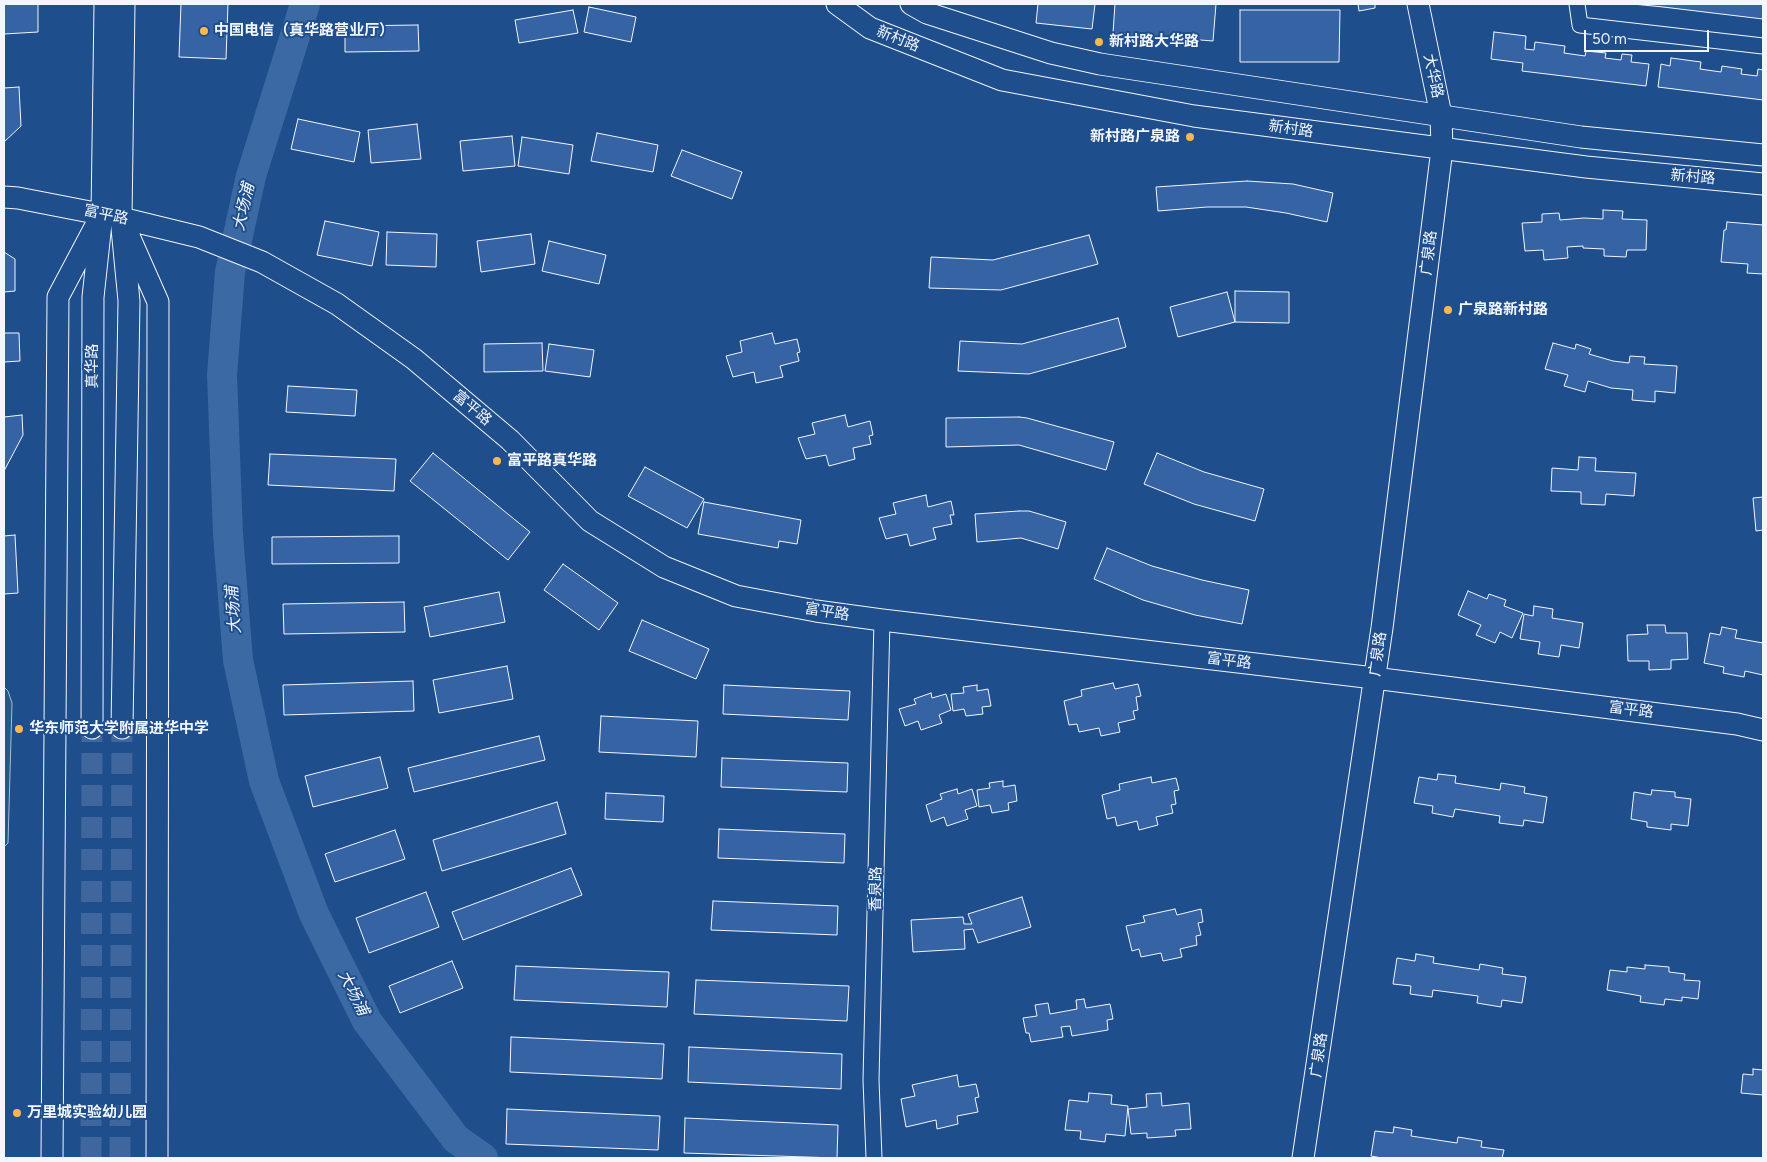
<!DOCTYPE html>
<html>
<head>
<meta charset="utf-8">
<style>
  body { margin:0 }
  #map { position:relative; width:1767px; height:1162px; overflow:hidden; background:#1f4e8c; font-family:Figtree,sans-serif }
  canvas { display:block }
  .frame { position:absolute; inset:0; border:5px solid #f2f6ff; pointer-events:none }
  .scale { position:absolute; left:1584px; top:30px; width:125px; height:22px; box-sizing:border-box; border:2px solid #f2f6ff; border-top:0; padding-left:6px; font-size:15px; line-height:18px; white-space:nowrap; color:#f2f6ff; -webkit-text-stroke:4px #1f4e8c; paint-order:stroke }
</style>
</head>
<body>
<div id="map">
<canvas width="1767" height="1162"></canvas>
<div class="frame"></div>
<div class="scale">50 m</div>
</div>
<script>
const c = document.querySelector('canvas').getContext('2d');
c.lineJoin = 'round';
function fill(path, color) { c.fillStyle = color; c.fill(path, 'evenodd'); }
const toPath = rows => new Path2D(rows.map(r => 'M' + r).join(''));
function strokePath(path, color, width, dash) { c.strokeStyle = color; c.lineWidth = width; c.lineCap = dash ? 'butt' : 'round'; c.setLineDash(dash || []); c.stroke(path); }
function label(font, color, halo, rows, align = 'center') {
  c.font = font + ' Figtree,"Noto Sans SC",sans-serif'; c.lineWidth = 4; c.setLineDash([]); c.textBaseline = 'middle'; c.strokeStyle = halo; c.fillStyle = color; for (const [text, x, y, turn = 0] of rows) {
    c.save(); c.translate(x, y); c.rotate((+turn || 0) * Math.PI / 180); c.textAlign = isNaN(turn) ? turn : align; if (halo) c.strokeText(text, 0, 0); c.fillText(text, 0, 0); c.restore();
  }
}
const green = toPath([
  [4,687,8,691,12,703,8,843,4,847,4,687]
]);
fill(green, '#245a82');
strokePath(green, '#a8bbd7', 1);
strokePath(toPath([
  [305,4,251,176,230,272,222,375,228,534,238,660,264,781,314,914,367,1021,456,1139,483,1158]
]), '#3b69a3', 30);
const building = toPath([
  [4,4,38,4,38,32,4,34,4,4],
  [181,4,228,4,226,59,179,57,181,4],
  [1038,4,1095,4,1092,29,1036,23,1038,4],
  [1115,4,1216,4,1213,41,1113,33,1115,4],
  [1358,4,1375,4,1375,8,1359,11,1358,4],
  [1633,4,1763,4,1763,19,1663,7,1633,4],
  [589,7,636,17,631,42,584,32,589,7],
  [573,10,578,33,519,43,515,20,573,10],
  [1240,10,1340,10,1339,62,1240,62,1240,10],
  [418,25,419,51,345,52,345,26,418,25],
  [1494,32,1526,36,1525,49,1534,50,1535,42,1565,46,1564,53,1585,56,1586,51,1606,53,1605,58,1621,60,1622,54,1632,55,1631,62,1649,64,1646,86,1522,71,1523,63,1491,59,1494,32],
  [1671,58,1701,62,1700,69,1721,72,1722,66,1742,69,1741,74,1757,76,1758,69,1763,70,1763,100,1658,87,1661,64,1670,66,1671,58],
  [19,87,21,126,4,142,4,88,19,87],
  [298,119,360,132,354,162,291,149,298,119],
  [417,124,421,159,371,163,368,130,417,124],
  [597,133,658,145,653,172,591,161,597,133],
  [512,136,515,166,463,171,460,141,512,136],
  [522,137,573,145,569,174,518,166,522,137],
  [682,150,742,172,732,199,671,176,682,150],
  [1247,181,1293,184,1333,193,1327,222,1286,213,1246,207,1207,207,1158,211,1156,187,1247,181],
  [1603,210,1623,211,1622,219,1647,220,1646,250,1627,250,1626,257,1604,256,1604,249,1583,248,1583,246,1567,247,1568,258,1544,260,1543,250,1525,251,1522,223,1542,222,1542,214,1559,213,1560,220,1584,218,1603,219,1603,210],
  [325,221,379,232,372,266,317,255,325,221],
  [1727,222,1763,225,1763,274,1747,273,1748,264,1721,262,1724,230,1726,230,1727,222],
  [387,232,437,234,436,267,386,265,387,232],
  [531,234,535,264,481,272,477,241,531,234],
  [1089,235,1098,264,1001,290,929,288,931,257,993,260,1089,235],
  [549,241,606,255,599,284,542,271,549,241],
  [4,252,15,259,15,291,4,292,4,252],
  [1235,291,1289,292,1289,323,1235,322,1235,291],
  [1227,292,1235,322,1178,337,1170,307,1227,292],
  [1118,318,1126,347,1029,374,958,371,960,341,1022,344,1118,318],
  [4,333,19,333,20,361,4,362,4,333],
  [772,333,775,344,797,339,800,352,797,353,799,361,780,366,783,377,756,383,754,372,733,377,726,356,742,352,740,341,772,333],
  [542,343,543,371,484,372,484,344,542,343],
  [1553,343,1575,349,1576,344,1591,349,1589,354,1613,361,1629,363,1630,356,1645,357,1644,364,1677,366,1675,393,1655,391,1655,402,1632,400,1633,390,1611,388,1588,381,1585,392,1564,386,1568,375,1545,369,1553,343],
  [549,344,594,350,590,377,545,371,549,344],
  [288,386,357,390,355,416,286,412,288,386],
  [22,415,23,435,4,471,4,417,22,415],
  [845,415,848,427,870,421,873,435,869,436,871,444,853,448,855,459,829,466,826,455,806,459,798,438,815,434,812,423,845,415],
  [1019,417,1027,418,1114,442,1106,470,1019,445,946,447,946,418,1019,417],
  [433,453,530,532,508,560,410,481,433,453],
  [1157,453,1204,472,1264,489,1255,521,1194,504,1144,484,1157,453],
  [270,454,396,459,394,491,268,485,270,454],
  [1579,457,1596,458,1595,471,1636,473,1634,496,1606,494,1605,505,1581,504,1581,492,1551,491,1552,468,1578,470,1579,457],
  [645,467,704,499,687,528,628,496,645,467],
  [926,495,928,507,951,501,954,515,950,515,952,524,933,528,936,539,910,546,907,534,886,539,879,518,896,514,893,503,926,495],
  [1763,497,1763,530,1756,531,1753,498,1763,497],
  [704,502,801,520,797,544,779,541,778,548,698,534,704,502],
  [1019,511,1029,511,1066,522,1058,549,1021,538,977,542,975,514,1019,511],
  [15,535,18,593,4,594,4,536,15,535],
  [399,536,399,563,272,564,272,537,399,536],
  [1107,548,1152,566,1202,580,1249,590,1242,624,1195,615,1143,600,1094,579,1107,548],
  [563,564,618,603,599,630,544,590,563,564],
  [1468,591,1487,599,1489,594,1506,600,1504,606,1523,613,1512,638,1500,632,1495,643,1476,635,1481,625,1458,615,1468,591],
  [499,592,505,622,430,637,424,607,499,592],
  [404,602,405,632,284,634,283,604,404,602],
  [1534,606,1553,609,1552,618,1583,623,1579,648,1561,645,1559,657,1538,654,1540,642,1520,639,1524,614,1533,616,1534,606],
  [642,620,709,649,696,679,629,651,642,620],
  [1647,625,1665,625,1666,633,1687,633,1688,659,1671,660,1671,669,1649,670,1649,661,1628,661,1627,635,1648,634,1647,625],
  [1722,627,1737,630,1735,638,1763,643,1763,675,1745,671,1744,677,1723,673,1724,667,1704,663,1710,633,1720,635,1722,627],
  [507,666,513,699,439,713,433,680,507,666],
  [413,681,414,711,284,715,283,685,413,681],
  [1113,683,1115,689,1138,684,1141,696,1136,697,1138,710,1133,711,1135,719,1118,723,1120,732,1101,736,1099,728,1079,732,1077,724,1069,725,1064,701,1082,696,1081,690,1113,683],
  [724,685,850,691,848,720,723,714,724,685],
  [977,685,977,691,988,689,991,706,982,707,983,714,966,716,964,709,953,711,951,694,964,693,963,687,977,685],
  [931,693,932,698,946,694,951,710,939,715,942,723,921,730,918,721,905,726,899,709,916,704,914,699,931,693],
  [601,716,698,721,696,757,599,752,601,716],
  [539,736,545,760,414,792,408,768,539,736],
  [380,757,388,788,313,807,305,776,380,757],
  [722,758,848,763,847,792,721,787,722,758],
  [1438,774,1456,776,1455,783,1500,790,1501,783,1525,787,1524,793,1547,797,1543,823,1524,820,1523,826,1499,823,1500,816,1455,809,1453,817,1432,813,1433,806,1414,803,1419,777,1437,780,1438,774],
  [1151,777,1152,783,1176,778,1179,790,1174,791,1176,804,1171,805,1173,813,1156,817,1158,825,1139,830,1137,821,1117,826,1115,817,1107,819,1102,795,1120,790,1119,784,1151,777],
  [1003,781,1003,787,1015,785,1017,801,1008,803,1009,810,992,813,990,805,979,807,977,790,990,788,989,783,1003,781],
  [957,789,958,794,972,789,977,806,965,810,968,819,947,826,944,817,931,822,926,805,942,799,940,794,957,789],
  [1652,790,1675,792,1675,797,1691,799,1688,826,1671,824,1671,830,1647,827,1647,822,1631,819,1634,792,1651,795,1652,790],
  [606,793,664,796,663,822,605,819,606,793],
  [557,802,566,834,442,871,433,840,557,802],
  [719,829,845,834,844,863,718,858,719,829],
  [395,830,405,859,335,882,325,854,395,830],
  [571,868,582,895,463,940,452,912,571,868],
  [426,892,439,927,369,953,356,918,426,892],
  [1022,897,1031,927,978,943,973,929,964,930,965,949,913,952,911,920,963,917,964,924,972,924,968,914,1022,897],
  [713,901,838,906,837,935,711,930,713,901],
  [1175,909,1177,915,1201,909,1203,922,1198,923,1201,935,1196,936,1197,945,1180,949,1182,957,1163,961,1161,953,1141,957,1139,949,1132,951,1126,926,1145,922,1143,916,1175,909],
  [1416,954,1434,957,1433,963,1479,970,1480,964,1503,968,1502,974,1526,977,1522,1003,1502,1000,1501,1007,1477,1003,1478,996,1433,990,1432,997,1410,994,1411,986,1393,984,1397,958,1415,961,1416,954],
  [452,961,463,988,400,1013,389,986,452,961],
  [1645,965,1669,967,1669,972,1685,974,1684,980,1700,981,1698,999,1682,997,1682,1001,1665,999,1664,1005,1640,1002,1641,996,1607,990,1610,970,1627,972,1627,967,1645,969,1645,965],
  [516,966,669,972,667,1007,514,1000,516,966],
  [696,980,849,986,847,1021,694,1014,696,980],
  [1084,999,1086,1008,1110,1004,1113,1019,1107,1020,1108,1030,1072,1036,1070,1026,1061,1027,1063,1037,1031,1042,1029,1033,1026,1033,1023,1018,1037,1016,1035,1005,1048,1003,1050,1014,1077,1009,1076,1000,1084,999],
  [511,1037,664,1044,662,1079,510,1072,511,1037],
  [689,1047,842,1054,841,1089,688,1082,689,1047],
  [1753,1069,1763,1070,1763,1095,1741,1093,1743,1074,1753,1075,1753,1069],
  [957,1075,959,1087,976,1084,979,1097,975,1098,978,1112,957,1116,958,1124,937,1129,936,1120,906,1127,901,1099,915,1096,912,1085,957,1075],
  [1089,1093,1112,1095,1111,1104,1128,1106,1125,1136,1106,1134,1105,1142,1080,1139,1081,1131,1065,1130,1069,1100,1088,1102,1089,1093],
  [1161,1093,1162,1106,1189,1103,1191,1129,1175,1130,1176,1136,1147,1138,1147,1133,1131,1134,1128,1109,1147,1107,1146,1094,1161,1093],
  [507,1109,660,1116,658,1150,506,1144,507,1109],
  [685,1118,838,1125,837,1158,684,1153,685,1118],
  [1394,1127,1412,1130,1411,1136,1457,1143,1458,1137,1482,1141,1481,1147,1504,1150,1502,1158,1382,1158,1371,1156,1375,1131,1393,1133,1394,1127]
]);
fill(building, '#3563a3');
strokePath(building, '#f2f6ff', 1);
strokePath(toPath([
  [91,1158,92,728],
  [120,1158,122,728]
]), '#3f679d', 21, [21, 11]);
const street = toPath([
  [1577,4,1580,25,1763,46],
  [874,1158,871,1080,882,620]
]);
const secondary = toPath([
  [837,4,870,28,1002,80,1194,116,1586,167,1763,184],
  [911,4,927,13,1051,53,1100,64,1581,137,1763,155],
  [4,197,18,198,121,218,199,237,262,262,337,304,414,359,510,440,590,521,664,567,736,596,816,611,882,620,1374,678,1737,724,1763,730],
  [121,218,158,302,157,1158],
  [92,728,93,297,102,214,105,4],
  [122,728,129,301,121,218,124,4],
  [52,1158,58,297,102,214],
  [1303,1158,1382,628,1442,149,1441,115,1418,4]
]);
strokePath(street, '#f2f6ff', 17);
strokePath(secondary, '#f2f6ff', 23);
strokePath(street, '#1f4e8c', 15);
strokePath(secondary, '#1f4e8c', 21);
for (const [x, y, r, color] of [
  [204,31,5,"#ffb74d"],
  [1099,42,5,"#ffb74d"],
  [1190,137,5,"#ffb74d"],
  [1448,310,5,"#ffb74d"],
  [497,461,5,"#ffb74d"],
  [19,729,5,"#ffb74d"],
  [17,1113,5,"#ffb74d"]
]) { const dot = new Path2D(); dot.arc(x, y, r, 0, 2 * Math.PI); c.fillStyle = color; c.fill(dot); strokePath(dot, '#1f4e8c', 2); }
label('bold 15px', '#f2f6ff', '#1f4e8c', [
  ["中国电信（真华路营业厅）",214,31],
  ["新村路大华路",1109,42],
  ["新村路广泉路",1180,137,"right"],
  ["广泉路新村路",1458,310],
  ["富平路真华路",507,461],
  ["华东师范大学附属进华中学",29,729],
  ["万里城实验幼儿园",27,1113]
], 'left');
label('15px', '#f2f6ff', '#1f4e8c', [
  ["新村路",898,39,22],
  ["大华路",1433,76,78],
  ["新村路",1291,129,8],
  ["新村路",1693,177,5],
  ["富平路",106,215,12],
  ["广泉路",1429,253,-83],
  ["真华路",93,366,-90],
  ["富平路",472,408,40],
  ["富平路",827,612,9],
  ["广泉路",1378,654,-82],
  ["富平路",1229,661,7],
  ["富平路",1631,710,7],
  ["香泉路",876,889,-89],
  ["广泉路",1319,1055,-82]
]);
label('italic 16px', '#f2f6ff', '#1f4e8c', [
  ["大场浦",244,207,-77],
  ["大场浦",234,610,-94],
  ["大场浦",353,993,63]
]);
</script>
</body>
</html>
